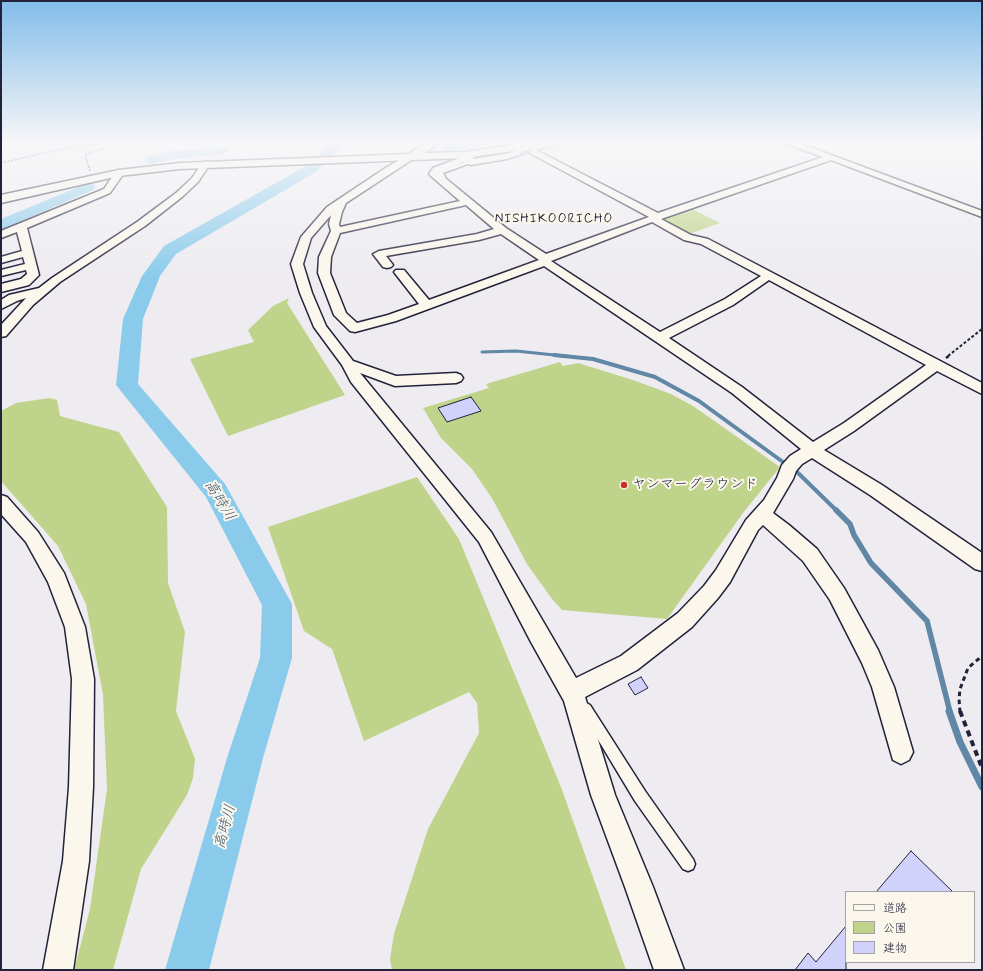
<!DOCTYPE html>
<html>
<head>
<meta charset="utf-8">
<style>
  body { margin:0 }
  #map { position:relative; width:983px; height:971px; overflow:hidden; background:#eeecf0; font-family:Mynerve,"Klee One",sans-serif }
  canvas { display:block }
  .frame { position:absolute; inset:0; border:2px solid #22223b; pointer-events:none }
  .legend { position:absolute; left:845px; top:891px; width:130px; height:72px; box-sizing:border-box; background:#fbf7ec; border:1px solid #a4a2a5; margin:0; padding:5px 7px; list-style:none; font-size:12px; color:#22223b }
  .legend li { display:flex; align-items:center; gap:8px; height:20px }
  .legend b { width:20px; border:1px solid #a4a2a5 }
</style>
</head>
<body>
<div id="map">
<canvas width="983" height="971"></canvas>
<div class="frame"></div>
<ul class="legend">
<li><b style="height:5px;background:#fbf7ec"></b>道路</li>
<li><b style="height:11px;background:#bfd48a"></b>公園</li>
<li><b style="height:11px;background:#d1d2fb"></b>建物</li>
</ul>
</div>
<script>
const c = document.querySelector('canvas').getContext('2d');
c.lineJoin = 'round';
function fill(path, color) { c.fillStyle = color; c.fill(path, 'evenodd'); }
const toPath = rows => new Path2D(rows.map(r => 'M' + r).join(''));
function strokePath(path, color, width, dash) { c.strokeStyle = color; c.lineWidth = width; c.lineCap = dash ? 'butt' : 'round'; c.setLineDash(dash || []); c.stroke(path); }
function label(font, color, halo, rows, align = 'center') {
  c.font = font + ' Mynerve,"Klee One",sans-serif'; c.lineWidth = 4; c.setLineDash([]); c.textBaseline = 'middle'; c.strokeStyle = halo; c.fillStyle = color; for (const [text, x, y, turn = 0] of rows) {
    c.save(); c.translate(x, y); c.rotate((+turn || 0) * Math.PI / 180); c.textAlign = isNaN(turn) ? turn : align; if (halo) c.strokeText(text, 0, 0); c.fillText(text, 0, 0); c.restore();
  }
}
fill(toPath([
  [690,208,720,223,689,234,658,219],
  [289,298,287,303,345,395,228,436,190,359,254,342,248,330,273,306],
  [560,362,563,366,578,363,633,380,671,394,693,406,780,467,743,513,667,619,562,610,552,599,527,564,493,500,472,469,441,438,423,408,489,388,486,384],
  [49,398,57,400,60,416,119,432,167,507,168,583,185,632,176,711,195,759,193,778,187,795,141,869,113,970,74,970,90,909,107,789,103,695,86,604,58,546,1,481,1,411,16,403],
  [417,477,459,539,561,787,626,970,392,970,390,959,394,934,428,829,479,733,477,703,469,692,364,741,332,649,304,631,268,527]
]), '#bfd48a');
strokePath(toPath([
  [482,352,516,351,564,356]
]), '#6087a5', 3);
strokePath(toPath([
  [554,355,593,359,655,377,699,401,783,462],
  [794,469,837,511]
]), '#6087a5', 4);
strokePath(toPath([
  [836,510,850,524,854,535,871,563,927,621,950,712]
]), '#6087a5', 5.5);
strokePath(toPath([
  [949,711,960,742,982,787]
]), '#6087a5', 7);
fill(toPath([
  [333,142,346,142,316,172,176,254,160,276,143,319,138,384,225,484,292,604,292,658,263,758,209,970,165,970,227,758,260,658,262,605,206,497,116,385,123,319,142,276,164,246,306,166,333,142],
  [464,142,491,142,489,145,485,146,450,152,445,151,444,148,445,145,464,142],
  [218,147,223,148,224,151,223,154,174,159,152,164,147,163,145,160,147,157,174,151,218,147],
  [88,183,93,184,95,187,93,190,1,230,1,219,88,183]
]), '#8acbeb');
const building = toPath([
  [471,397,481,411,447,422,438,408,471,397],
  [641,677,648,688,635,695,628,684,641,677],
  [911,851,953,892,876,892,911,851],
  [846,926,846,970,795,970,808,953,816,962,846,926]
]);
fill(building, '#d1d2fb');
strokePath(building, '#22223b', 1);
const lane = toPath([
  [469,161,473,162,443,173,449,185,445,185,438,174,439,171,469,161],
  [586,703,590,705,645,791,693,859,695,864,693,869,688,871,683,869,635,801,582,713,580,709,582,705,586,703]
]);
const street = toPath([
  [511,142,521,142,530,147,546,142,558,142,557,144,536,150,658,213,823,157,786,144,785,142,796,142,982,211,982,217,831,160,661,219,691,235,708,239,982,383,982,394,937,371,854,431,824,450,882,485,982,553,982,571,975,569,870,495,812,458,802,464,796,471,793,479,773,513,789,525,817,549,844,588,878,650,894,687,913,752,909,760,901,764,893,760,872,687,862,663,830,600,803,561,763,525,758,530,730,582,718,598,692,627,637,670,585,697,615,795,653,887,684,970,654,970,625,887,591,795,564,701,531,642,479,542,351,382,342,365,314,327,300,293,291,264,301,237,327,207,387,167,409,155,415,155,416,157,346,203,342,212,339,224,340,227,460,201,431,176,429,174,433,168,470,154,474,157,472,159,506,154,522,149,511,142],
  [528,152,649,217,546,254,506,228,439,173,440,172,464,162,471,165,507,159,528,152],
  [466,205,494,229,477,234,379,251,373,254,383,267,387,268,391,267,393,265,386,256,479,240,501,234,539,260,429,300,404,270,396,270,394,272,419,304,388,315,357,323,346,313,330,273,331,257,340,233,466,205],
  [331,215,329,224,331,231,319,257,318,273,334,315,350,331,355,332,396,321,544,266,732,393,801,449,790,456,782,465,777,478,764,500,746,520,716,570,704,586,678,613,621,656,576,678,491,532,360,373,395,386,456,383,461,381,463,378,461,375,456,373,396,376,353,361,326,326,312,293,303,264,311,238,331,215],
  [652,222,684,240,701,244,761,276,725,299,660,332,551,261,652,222],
  [769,280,926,365,844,423,813,442,742,387,669,338,733,305,769,280],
  [206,161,210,164,198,182,182,197,145,226,60,282,33,305,6,336,1,337,1,325,26,298,17,301,1,309,1,300,9,295,39,288,52,278,137,222,176,193,192,178,203,162,206,161],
  [119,170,124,173,110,193,27,228,39,275,29,285,1,292,1,284,21,279,27,274,26,270,1,276,1,270,25,264,23,257,1,263,1,257,22,251,17,232,1,238,1,231,104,189,116,171,119,170],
  [1,495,7,497,38,532,64,573,85,627,94,679,93,787,89,861,73,970,43,970,63,861,69,787,72,679,65,627,48,582,26,542,1,514,1,495]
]);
const secondary = toPath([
  [427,142,439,142,425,153,465,152,518,144,523,147,518,150,465,158,180,169,119,176,1,203,1,195,119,170,180,163,409,154,427,142]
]);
strokePath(lane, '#22223b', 3);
strokePath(street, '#22223b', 3);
strokePath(secondary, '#22223b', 3);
strokePath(toPath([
  [221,154,229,146,228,142],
  [1,163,62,149,118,142],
  [90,171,85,155,115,143]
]), '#22223b', 1.5, [2, 1.5]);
strokePath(toPath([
  [948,356,982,329]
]), '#22223b', 2, [3, 2]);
strokePath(toPath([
  [946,358,950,355]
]), '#22223b', 2.5, [3.5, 2.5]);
strokePath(toPath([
  [960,712,959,699,960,689,968,668,982,656]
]), '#22223b', 3, [4.5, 3.5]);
strokePath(toPath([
  [960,711,982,768]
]), '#22223b', 4, [6, 4.5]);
fill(lane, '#fbf7ec');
fill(street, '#fbf7ec');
fill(secondary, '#fbf7ec');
const secondaryBridge = toPath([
  [518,147,531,144]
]);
strokePath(secondaryBridge, '#22223b', 14, []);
strokePath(secondaryBridge, '#fbf7ec', 12);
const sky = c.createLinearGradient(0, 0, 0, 278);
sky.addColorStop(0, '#82bde9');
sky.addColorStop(0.51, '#f7f6f8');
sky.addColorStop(1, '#f7f6f800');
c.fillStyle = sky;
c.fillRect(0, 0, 983, 278);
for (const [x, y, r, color] of [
  [624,485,4,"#c8321e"]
]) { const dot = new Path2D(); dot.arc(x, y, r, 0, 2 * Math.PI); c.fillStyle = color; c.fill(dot); strokePath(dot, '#fbf7ec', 1.5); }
c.letterSpacing = '1px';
label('13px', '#22223b', '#fbf7ec', [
  ["NISHIKOORICHO",554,219]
]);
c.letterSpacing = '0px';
label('14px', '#22223b', '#fbf7ec', [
  ["ヤンマーグラウンド",632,485]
], 'left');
label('italic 15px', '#415570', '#fbf7ec', [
  ["高時川",219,501,58],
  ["高時川",226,827,-75]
]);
</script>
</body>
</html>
